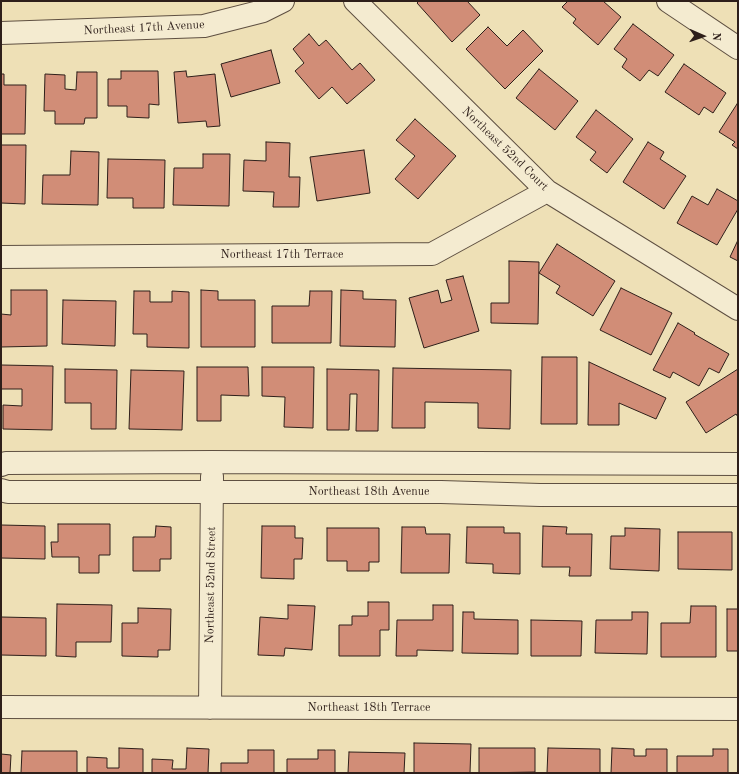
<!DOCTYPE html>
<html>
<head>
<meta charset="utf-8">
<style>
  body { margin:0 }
  #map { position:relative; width:739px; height:774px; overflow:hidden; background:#eee0b6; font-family:"Old Standard TT",serif }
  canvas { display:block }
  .frame { position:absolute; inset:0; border:2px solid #2e1f1a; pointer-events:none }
  .north { position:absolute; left:683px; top:16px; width:40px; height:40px; -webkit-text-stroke:3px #f4ebd0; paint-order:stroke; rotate:92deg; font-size:11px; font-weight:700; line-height:16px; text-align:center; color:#2e1f1a }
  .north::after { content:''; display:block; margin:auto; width:14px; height:18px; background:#2e1f1a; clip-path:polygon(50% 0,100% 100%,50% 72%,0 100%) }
</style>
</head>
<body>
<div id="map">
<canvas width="739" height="774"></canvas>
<div class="frame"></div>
<div class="north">N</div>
</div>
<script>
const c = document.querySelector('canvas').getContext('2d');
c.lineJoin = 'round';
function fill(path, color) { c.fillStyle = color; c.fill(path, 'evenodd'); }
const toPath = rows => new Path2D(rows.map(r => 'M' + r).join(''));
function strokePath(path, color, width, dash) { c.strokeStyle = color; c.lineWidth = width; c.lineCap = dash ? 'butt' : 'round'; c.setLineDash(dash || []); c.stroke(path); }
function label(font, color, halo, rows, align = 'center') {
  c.font = font + ' "Old Standard TT",serif'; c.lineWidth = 3; c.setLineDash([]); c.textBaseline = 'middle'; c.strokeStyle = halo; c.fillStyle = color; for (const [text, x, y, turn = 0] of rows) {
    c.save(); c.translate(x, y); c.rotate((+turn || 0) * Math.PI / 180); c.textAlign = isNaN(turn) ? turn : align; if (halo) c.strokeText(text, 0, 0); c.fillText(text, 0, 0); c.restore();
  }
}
const building = toPath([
  [419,1,467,1,480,15,452,42,417,3,419,1],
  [568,1,603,1,621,17,598,45,573,23,576,19,562,7,568,1],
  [633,24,674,55,658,76,649,70,640,81,622,67,627,59,614,49,633,24],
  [488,27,507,46,523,30,543,51,505,89,466,49,488,27],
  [309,34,319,46,326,40,352,70,360,63,375,80,347,104,332,87,319,99,295,71,304,63,293,49,309,34],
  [271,50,280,83,231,97,221,64,271,50],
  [684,64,726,93,713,113,704,107,699,115,665,92,684,64],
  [539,69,578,101,555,130,516,98,539,69],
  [121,71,158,71,159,105,149,104,149,118,127,117,127,106,108,106,108,79,121,79,121,71],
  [186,71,187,77,215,74,220,126,207,127,206,121,178,123,174,72,186,71],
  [77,72,97,72,97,118,85,118,84,124,55,124,55,111,44,111,45,74,65,75,65,89,76,90,77,72],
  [1,74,4,74,4,85,26,85,25,134,1,134,1,74],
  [737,104,738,104,738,149,732,145,735,142,719,132,737,104],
  [596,110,633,139,607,173,590,160,596,152,576,137,596,110],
  [415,119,456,156,418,199,395,179,415,156,396,140,415,119],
  [266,142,290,143,289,177,300,177,299,207,273,207,274,192,243,191,244,160,266,161,266,142],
  [648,142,664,152,660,159,686,176,664,209,623,182,648,142],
  [1,145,26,145,25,204,1,203,1,145],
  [364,150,370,193,317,201,310,157,364,150],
  [71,151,99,152,98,205,42,204,43,175,70,175,71,151],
  [203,154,230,154,229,206,173,205,174,168,203,168,203,154],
  [108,159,165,160,164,208,133,208,133,198,107,198,108,159],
  [717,189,738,201,738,209,717,245,677,223,692,196,708,205,717,189],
  [738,240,738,261,730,257,738,240],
  [557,244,615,281,593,316,556,293,560,286,539,273,557,244],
  [509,261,539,262,538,324,491,323,491,303,509,303,509,261],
  [463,276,479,331,424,348,409,298,438,290,441,303,452,300,446,280,463,276],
  [621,288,672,313,651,355,600,330,621,288],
  [11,290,47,290,47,346,1,347,1,314,11,315,11,290],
  [201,290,218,291,218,300,255,300,255,347,201,347,201,290],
  [341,290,363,291,363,299,396,300,395,347,340,346,341,290],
  [134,291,150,291,150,302,172,302,172,291,189,292,189,348,147,347,147,334,133,334,134,291],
  [310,291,332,291,331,343,272,343,272,306,309,306,310,291],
  [63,300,116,301,115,346,62,344,63,300],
  [678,323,695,333,694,334,729,354,719,373,709,368,699,386,673,372,670,378,653,370,678,323],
  [542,357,577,357,577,424,541,424,542,357],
  [589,362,666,398,656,419,619,403,619,425,588,425,589,362],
  [1,365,53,366,52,430,3,429,3,405,22,406,22,389,1,389,1,365],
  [197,367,248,367,249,396,221,395,221,421,197,421,197,367],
  [262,367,314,367,313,428,284,427,285,397,262,396,262,367],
  [393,368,511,370,510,429,478,428,478,403,425,402,425,428,392,428,393,368],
  [65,369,117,370,116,429,91,429,91,403,65,403,65,369],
  [327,369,379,370,378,431,356,431,357,394,350,394,349,430,327,430,327,369],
  [738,369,738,417,736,414,706,433,686,402,738,369],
  [131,370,184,371,182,430,129,429,131,370],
  [58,524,110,524,110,555,99,555,99,573,79,573,79,557,52,557,51,542,58,542,58,524],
  [1,525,45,526,45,559,1,558,1,525],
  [156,526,171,527,171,559,160,559,160,571,133,571,133,537,155,537,156,526],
  [262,526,295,526,295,538,303,538,302,559,294,559,294,579,261,578,262,526],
  [543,526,567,527,566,534,592,534,591,576,569,576,570,567,542,567,543,526],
  [402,527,425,527,426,534,450,534,449,573,401,573,402,527],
  [467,527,504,527,504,533,520,533,520,574,493,573,493,564,466,563,467,527],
  [327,528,379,528,379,562,369,562,369,571,347,571,347,561,327,561,327,528],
  [625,528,660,529,659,571,610,569,611,536,625,536,625,528],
  [678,532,732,532,732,570,678,569,678,532],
  [368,602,389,602,389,630,380,630,380,656,339,656,339,625,352,625,352,616,368,616,368,602],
  [57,604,112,605,111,642,76,642,76,657,56,656,57,604],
  [288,605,315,606,312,650,285,648,284,656,258,655,260,617,288,619,288,605],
  [433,605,453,605,453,651,417,650,417,656,396,656,397,620,433,620,433,605],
  [691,606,716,606,716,657,661,657,661,623,690,623,691,606],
  [138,608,171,609,170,650,158,650,158,657,122,656,122,623,138,623,138,608],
  [727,609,738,609,738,651,727,651,727,609],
  [463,612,474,612,474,619,518,620,518,654,462,653,463,612],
  [632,612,648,612,647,654,595,653,596,620,632,620,632,612],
  [1,617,46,618,46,656,1,655,1,617],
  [531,620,582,621,581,656,531,656,531,620],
  [414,743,471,744,470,773,414,773,414,743],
  [119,748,143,749,143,773,87,773,87,757,107,758,107,768,119,768,119,748],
  [187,748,209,749,208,773,152,773,152,759,173,760,172,769,186,769,187,748],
  [479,748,535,748,535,772,479,773,479,748],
  [548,748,600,749,600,773,547,773,548,748],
  [612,748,634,749,634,756,646,756,646,749,667,749,667,773,611,773,612,748],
  [713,749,728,749,728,773,677,773,677,756,713,756,713,749],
  [248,750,274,750,274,773,221,773,221,763,248,763,248,750],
  [318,750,335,750,335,773,287,773,287,759,318,759,318,750],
  [22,751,77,751,77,773,21,773,22,751],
  [349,752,405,753,404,773,348,773,349,752],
  [1,754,11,755,10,773,1,773,1,754]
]);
fill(building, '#d18d77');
strokePath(building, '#2e1f1a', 1);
const minor = toPath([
  [355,1,547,191,738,309],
  [668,1,738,48],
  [1,33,204,26,263,11,283,1],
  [1,257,432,254,547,191],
  [1,465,6,463,212,462,738,464],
  [1,490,8,492,441,492,540,495,738,495],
  [1,707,738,709],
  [210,708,212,477]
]);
strokePath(minor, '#5e4f41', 24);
strokePath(minor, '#f4ebd0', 22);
label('12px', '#2e1f1a', '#f4ebd0', [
  ["Northeast 17th Avenue",144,28,-3],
  ["Northeast 52nd Court",505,149,44],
  ["Northeast 17th Terrace",282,255],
  ["Northeast 18th Avenue",369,492],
  ["Northeast 52nd Street",211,585,-89],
  ["Northeast 18th Terrace",369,708]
]);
</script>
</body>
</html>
